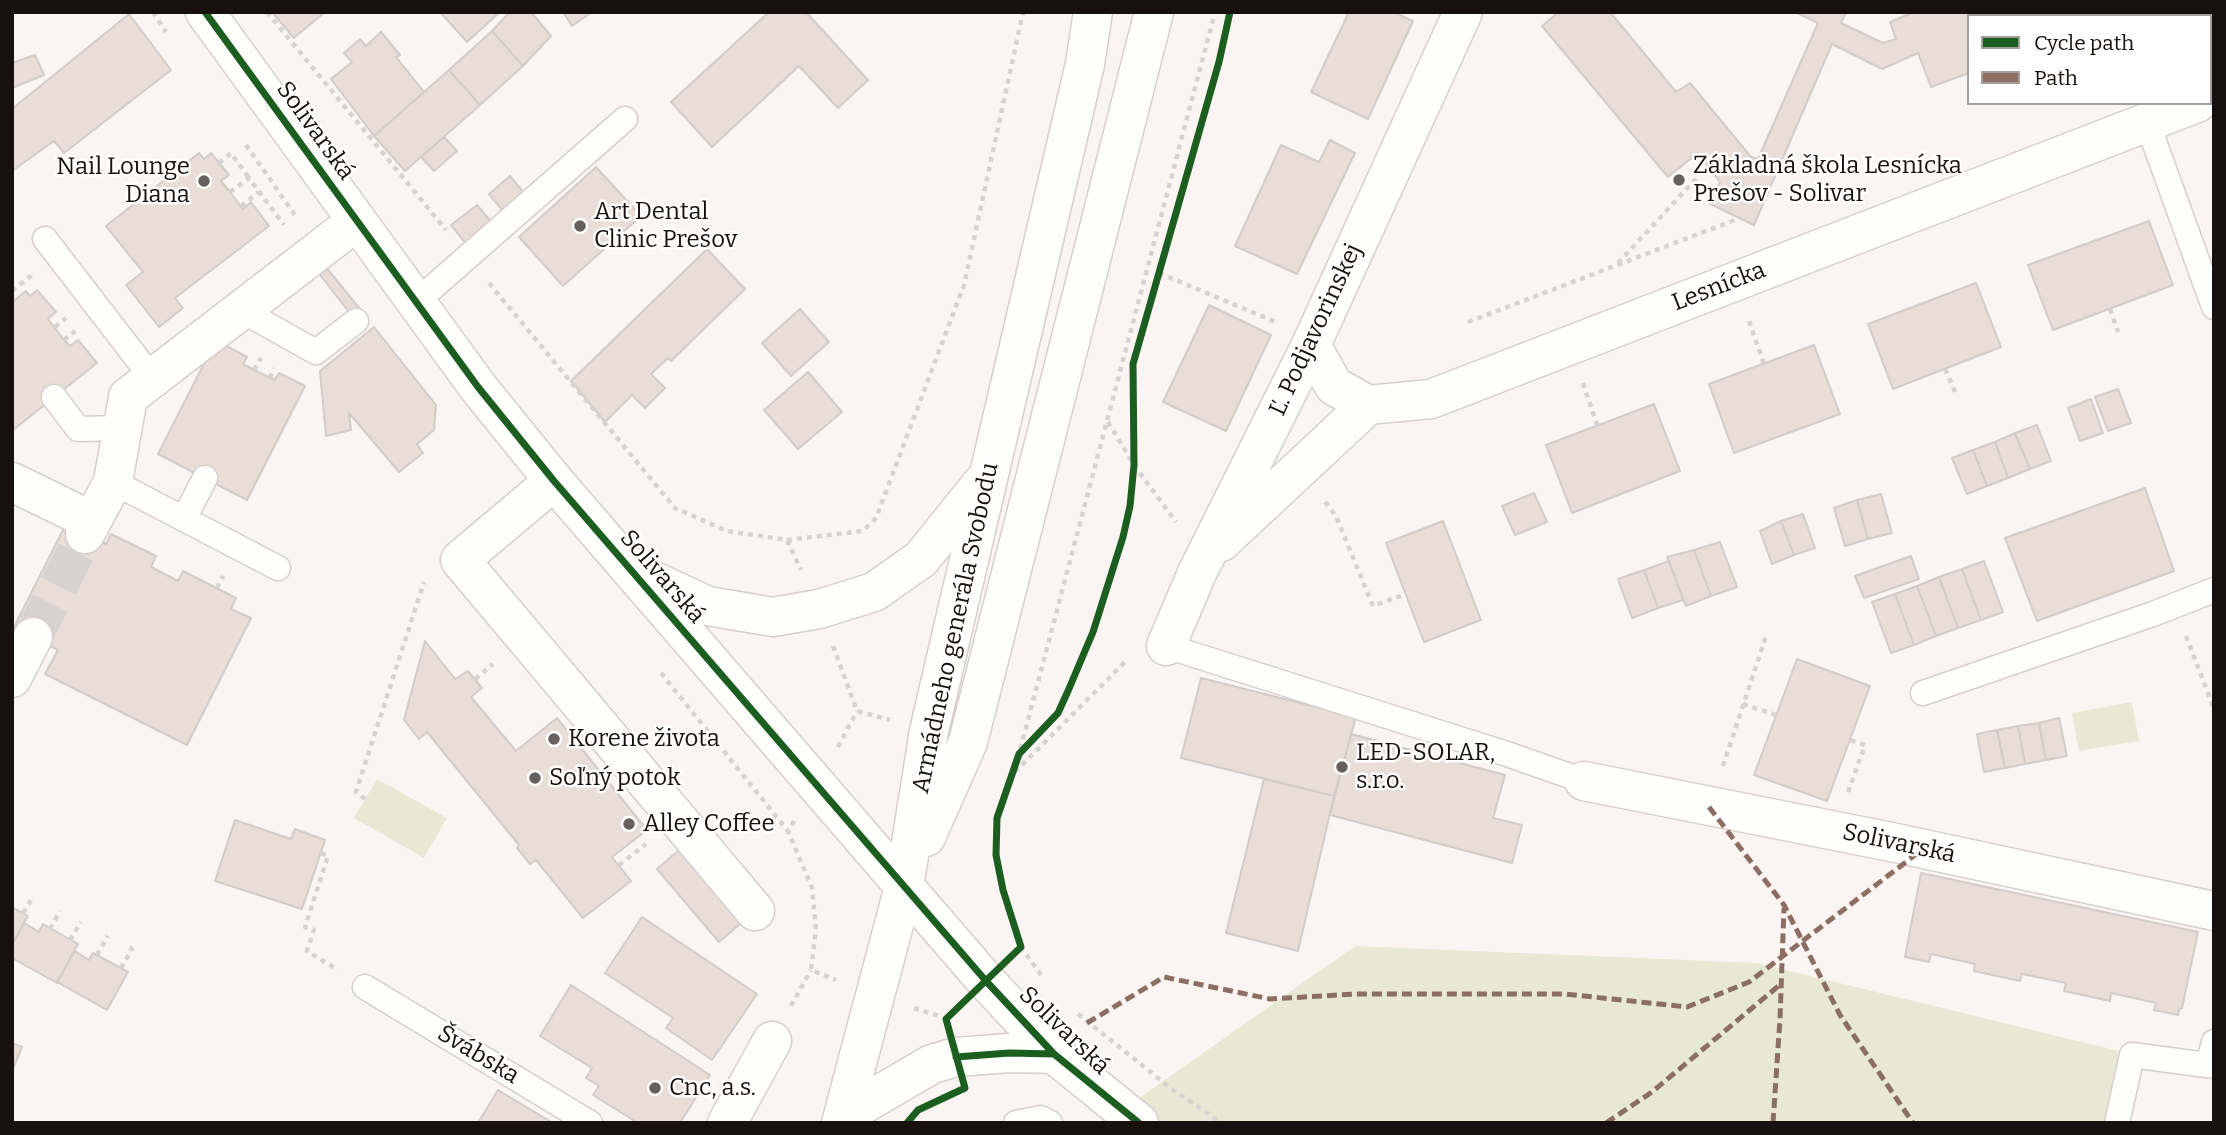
<!DOCTYPE html>
<html>
<head>
<meta charset="utf-8">
<style>
  body { margin:0 }
  #map { position:relative; width:2226px; height:1135px; overflow:hidden; background:#faf5f2; font-family:Bitter,serif }
  canvas { display:block }
  .frame { position:absolute; inset:0; border:14px solid #18100c; pointer-events:none }
  .legend { position:absolute; left:1967px; top:14px; width:245px; height:91px; box-sizing:border-box; background:#fff; border:2px solid #a39f9e; margin:0; padding:9px 12px; list-style:none; font-size:21px; color:#18100c }
  .legend li { display:flex; align-items:center; gap:14px; height:35px }
  .legend b { width:35px; border:2px solid #a39f9e }
</style>
</head>
<body>
<div id="map">
<canvas width="2226" height="1135"></canvas>
<div class="frame"></div>
<ul class="legend">
<li><b style="height:9px;background:#1b5e20"></b>Cycle path</li>
<li><b style="height:9px;background:#8d6e63"></b>Path</li>
</ul>
</div>
<script>
const c = document.querySelector('canvas').getContext('2d');
c.lineJoin = 'round';
function fill(path, color) { c.fillStyle = color; c.fill(path, 'evenodd'); }
const toPath = rows => new Path2D(rows.map(r => 'M' + r).join(''));
function strokePath(path, color, width, dash) { c.strokeStyle = color; c.lineWidth = width; c.lineCap = dash ? 'butt' : 'round'; c.setLineDash(dash || []); c.stroke(path); }
function label(font, color, halo, rows, align = 'center') {
  c.font = font + ' Bitter,serif'; c.lineWidth = 5; c.setLineDash([]); c.textBaseline = 'middle'; c.strokeStyle = halo; c.fillStyle = color; for (const [text, x, y, turn = 0] of rows) {
    c.save(); c.translate(x, y); c.rotate((+turn || 0) * Math.PI / 180); c.textAlign = isNaN(turn) ? turn : align; if (halo) c.strokeText(text, 0, 0); c.fillText(text, 0, 0); c.restore();
  }
}
fill(toPath([
  [2132,702,2139,741,2079,751,2072,713],
  [377,779,447,818,424,858,354,818],
  [1355,946,1757,963,2119,1051,2104,1123,1138,1123,1118,1113]
]), '#e8e9d5');
const building = toPath([
  [272,12,325,12,294,38,272,12],
  [440,12,500,12,467,42,440,12],
  [510,12,531,12,551,36,523,66,492,31,510,12],
  [563,12,592,12,572,26,563,12],
  [769,12,806,12,868,80,838,108,799,66,712,147,671,102,769,12],
  [1349,12,1393,12,1413,21,1368,119,1311,92,1349,12],
  [1559,12,1610,12,1676,92,1690,83,1751,157,1758,159,1818,23,1795,12,1846,12,1841,23,1883,43,1896,39,1890,22,1914,12,2134,12,2125,16,1969,16,1969,73,1931,87,1918,53,1882,69,1832,44,1754,225,1708,203,1720,182,1698,153,1668,177,1542,26,1559,12],
  [129,14,171,70,64,153,54,141,12,171,12,109,129,14],
  [492,31,523,66,480,105,449,70,492,31],
  [381,32,400,55,396,57,424,92,374,136,331,79,352,62,344,53,360,39,366,46,381,32],
  [35,55,44,75,12,88,12,63,35,55],
  [449,70,480,105,405,171,374,136,449,70],
  [444,137,457,151,434,171,421,157,444,137],
  [1330,140,1355,153,1297,274,1235,246,1281,145,1319,162,1330,140],
  [199,153,204,159,211,153,229,175,221,181,230,192,243,209,251,202,269,226,175,298,183,308,159,327,126,285,143,272,106,226,199,153],
  [596,167,641,216,563,286,519,237,596,167],
  [510,176,524,193,503,211,489,194,510,176],
  [477,205,492,223,466,244,451,225,477,205],
  [2149,221,2173,285,2053,330,2028,265,2149,221],
  [707,249,745,289,671,361,668,358,651,374,665,388,645,408,632,395,605,422,571,381,707,249],
  [321,261,364,314,356,321,313,266,321,261],
  [1976,283,2001,347,1893,389,1868,324,1976,283],
  [37,290,56,312,48,319,64,340,70,346,78,340,97,363,12,431,12,302,26,291,30,296,37,290],
  [1209,305,1271,335,1226,431,1163,402,1209,305],
  [800,309,829,342,791,376,762,343,800,309],
  [374,327,436,405,434,430,417,444,423,453,399,472,349,413,351,430,326,436,320,371,374,327],
  [223,344,247,357,243,364,254,370,275,380,279,373,305,386,247,500,158,454,212,348,219,352,223,344],
  [1814,345,1840,414,1734,453,1709,384,1814,345],
  [808,372,842,412,798,449,764,410,808,372],
  [2118,389,2131,423,2108,431,2095,397,2118,389],
  [2091,399,2103,433,2080,441,2068,408,2091,399],
  [1654,404,1680,471,1572,513,1546,445,1654,404],
  [2037,425,2051,461,2030,469,2015,433,2037,425],
  [2015,433,2030,469,2008,478,1995,442,2015,433],
  [1995,442,2008,478,1987,486,1973,450,1995,442],
  [1973,450,1987,486,1967,494,1952,458,1973,450],
  [2145,488,2174,571,2037,621,2005,538,2145,488],
  [1534,493,1547,522,1515,535,1502,506,1534,493],
  [1881,494,1892,533,1868,539,1857,500,1881,494],
  [1857,500,1868,539,1845,546,1834,508,1857,500],
  [1803,514,1815,548,1794,555,1781,521,1803,514],
  [1443,521,1481,620,1424,642,1386,543,1443,521],
  [1781,521,1794,555,1772,564,1760,531,1781,521],
  [66,524,106,544,111,534,156,556,151,567,178,581,183,571,236,598,231,609,251,618,187,745,45,674,58,650,14,627,66,524],
  [1720,542,1737,587,1711,596,1694,550,1720,542],
  [1694,550,1711,596,1686,606,1667,557,1694,550],
  [1911,556,1919,579,1864,598,1855,576,1911,556],
  [1669,561,1683,600,1658,608,1644,570,1669,561],
  [1984,561,2003,612,1981,620,1962,569,1984,561],
  [1962,569,1981,620,1958,628,1939,577,1962,569],
  [1644,570,1658,608,1632,618,1618,579,1644,570],
  [1939,577,1958,628,1936,636,1917,586,1939,577],
  [1917,586,1936,636,1914,645,1895,594,1917,586],
  [1895,594,1914,645,1891,653,1872,602,1895,594],
  [425,641,455,679,468,671,482,688,471,697,516,751,557,718,647,830,612,857,631,881,583,918,536,860,530,864,517,848,519,845,427,732,419,739,404,720,425,641],
  [1797,659,1870,686,1827,801,1754,775,1797,659],
  [1201,678,1356,717,1334,796,1181,758,1201,678],
  [2059,718,2067,756,2046,760,2039,723,2059,718],
  [2039,723,2046,760,2025,764,2018,726,2039,723],
  [2018,726,2025,764,2005,768,1997,730,2018,726],
  [1997,730,2005,768,1984,772,1977,734,1997,730],
  [1351,734,1505,775,1493,818,1522,825,1512,863,1330,815,1351,734],
  [1264,779,1334,796,1298,951,1226,933,1264,779],
  [235,820,291,839,295,829,325,840,302,909,215,881,235,820],
  [693,838,755,911,719,942,657,869,693,838],
  [1921,873,2198,932,2182,1008,2180,1008,2178,1015,2154,1010,2156,1003,2111,993,2110,1001,2064,991,2066,983,2022,974,2020,981,1974,971,1975,964,1931,954,1929,962,1905,957,1921,873],
  [12,907,28,916,12,945,12,907],
  [642,917,757,994,712,1060,666,1028,673,1018,605,973,642,917],
  [24,923,39,932,43,924,78,944,57,983,12,958,12,945,24,923],
  [75,951,89,960,93,953,128,972,107,1010,57,982,75,951],
  [571,985,710,1075,680,1123,638,1123,593,1095,599,1086,586,1078,592,1068,540,1036,571,985],
  [12,1043,22,1047,12,1071,12,1043],
  [498,1090,553,1123,478,1123,498,1090]
]);
fill(building, '#e8ddd7');
strokePath(building, '#d3ccc9', 2);
strokePath(toPath([
  [33,637,85,534]
]), '#d8d3d0', 38, [38, 19]);
const lane = toPath([
  [2147,122,2214,307],
  [45,239,153,379],
  [416,302,625,119],
  [241,310,316,352,356,321],
  [54,397,78,429,123,428],
  [113,482,278,568],
  [184,519,205,478],
  [1166,646,1507,754,1584,781],
  [1923,693,2153,614,2214,590],
  [365,987,590,1123],
  [2208,1065,2214,1042],
  [1016,1123,1041,1118,1050,1123],
  [2117,1123,2132,1055,2214,1066]
]);
const street = toPath([
  [1311,345,1334,386,1368,405,1431,399,2197,103],
  [554,481,460,560,755,911],
  [12,482,92,521],
  [85,534,113,482,128,397,357,221],
  [1221,542,1368,405],
  [1166,646,1197,573,1311,345,1463,12],
  [12,678,33,637],
  [1584,781,1896,843,2214,911],
  [727,1123,772,1041]
]);
const secondary = toPath([
  [205,12,478,387,554,481,986,981,1054,1054,1139,1123],
  [643,576,708,606,773,617,819,609,874,592,921,559,983,482],
  [926,837,968,742,1154,12],
  [843,1116,932,1064,956,1057,1009,1053,1054,1054],
  [841,1123,904,887,929,731,1085,64,1093,12]
]);
strokePath(lane, '#d6cfcc', 27);
strokePath(street, '#d6cfcc', 41);
strokePath(secondary, '#d6cfcc', 41);
strokePath(toPath([
  [153,12,166,32],
  [267,12,446,230],
  [246,145,297,218],
  [219,163,231,153,249,178],
  [230,192,249,178,284,225],
  [241,206,259,192],
  [1618,263,1708,166],
  [1159,273,1278,323],
  [489,283,675,508,727,531,787,540,801,570],
  [12,291,32,275],
  [2110,309,2118,332],
  [1749,321,1764,364],
  [1468,322,1740,218],
  [55,327,66,318],
  [64,340,75,331],
  [1945,369,1957,396],
  [254,370,261,358],
  [270,378,274,368],
  [1583,383,1597,425],
  [1108,422,1134,465,1176,522],
  [1325,502,1336,516,1373,606,1406,594],
  [787,540,863,531,876,518,964,285,1023,12],
  [217,588,223,576],
  [2186,636,2214,709],
  [833,646,857,711,890,720],
  [661,673,788,831],
  [475,679,493,664],
  [1743,704,1776,715],
  [838,747,857,711],
  [1723,766,1766,636],
  [1015,772,1128,659],
  [1848,792,1865,745,1850,740],
  [365,799,356,792,424,582],
  [794,821,788,831,812,888,816,929,811,970,836,980],
  [321,853,328,856,305,927,314,930,307,951,338,970],
  [619,865,646,844],
  [23,913,33,897],
  [50,929,60,911],
  [70,940,81,922],
  [97,955,108,936],
  [121,968,132,949,125,945],
  [1041,975,1021,947,1003,890,996,855,997,818,1019,754,1215,12],
  [791,1006,811,970],
  [914,1008,942,1017],
  [1078,1014,1173,1090,1222,1123]
]), '#d5d4d3', 4.5, [5, 5]);
strokePath(lane, '#fefefd', 24);
strokePath(street, '#fefefd', 38);
strokePath(secondary, '#fefefd', 38);
strokePath(toPath([
  [1709,807,1784,905,1840,1015,1913,1123],
  [1087,1023,1164,977,1270,999,1356,994,1565,994,1687,1007,1749,982,1923,849],
  [1606,1123,1652,1092,1782,983],
  [1773,1123,1780,1019,1784,908]
]), '#8d6e63', 5, [10, 5]);
strokePath(toPath([
  [205,12,478,387,554,481,986,981,1054,1054,1139,1123],
  [956,1057,1009,1053,1054,1054],
  [907,1123,918,1110,965,1088,946,1019,1021,947,1003,890,996,855,997,818,1019,754,1058,713,1068,691,1093,632,1123,537,1130,506,1134,465,1133,364,1219,62,1230,12]
]), '#1b5e20', 7);
for (const [x, y, r, color] of [
  [1679,180,7,"#67605c"],
  [204,181,7,"#67605c"],
  [580,226,7,"#67605c"],
  [554,739,7,"#67605c"],
  [1342,767,7,"#67605c"],
  [535,778,7,"#67605c"],
  [629,824,7,"#67605c"],
  [655,1088,7,"#67605c"]
]) { const dot = new Path2D(); dot.arc(x, y, r, 0, 2 * Math.PI); c.fillStyle = color; c.fill(dot); strokePath(dot, '#fff', 2.5); }
label('24px', '#18100c', '#fff', [
  ["Solivarská",315,131,54],
  ["Lesnícka",1719,287,-21],
  ["Ľ. Podjavorinskej",1316,330,-65],
  ["Solivarská",662,577,49],
  ["Armádneho generála Svobodu",956,628,-78],
  ["Solivarská",1899,844,12],
  ["Solivarská",1064,1031,44],
  ["Švábska",478,1055,31]
]);
label('24px', '#18100c', '#fff', [
  ["Základná škola Lesnícka",1693,166],
  ["Prešov - Solivar",1693,194],
  ["Nail Lounge",190,167,"right"],
  ["Diana",190,195,"right"],
  ["Art Dental",594,212],
  ["Clinic Prešov",594,240],
  ["Korene života",568,739],
  ["LED-SOLAR,",1356,753],
  ["s.r.o.",1356,781],
  ["Soľný potok",549,778],
  ["Alley Coffee",643,824],
  ["Cnc, a.s.",669,1088]
], 'left');
</script>
</body>
</html>
